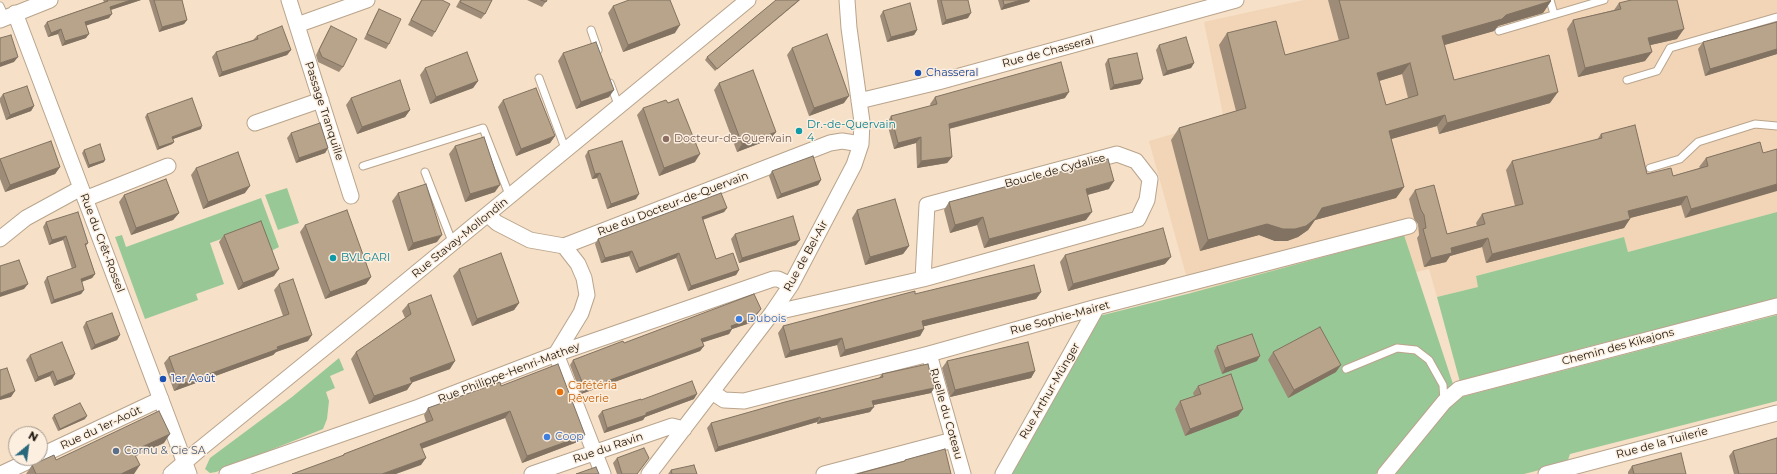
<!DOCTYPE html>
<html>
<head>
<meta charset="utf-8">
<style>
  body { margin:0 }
  #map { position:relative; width:1777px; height:474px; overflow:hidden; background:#f6e0c7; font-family:Montserrat,sans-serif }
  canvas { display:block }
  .north { position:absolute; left:8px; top:426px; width:40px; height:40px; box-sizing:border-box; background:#fcefe0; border:1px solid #a3988c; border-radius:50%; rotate:29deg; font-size:11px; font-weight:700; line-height:16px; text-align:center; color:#1d160d }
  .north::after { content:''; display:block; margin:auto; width:14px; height:18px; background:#28687c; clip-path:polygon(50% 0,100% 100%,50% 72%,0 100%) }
</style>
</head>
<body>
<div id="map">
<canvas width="1777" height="474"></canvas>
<div class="north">N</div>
</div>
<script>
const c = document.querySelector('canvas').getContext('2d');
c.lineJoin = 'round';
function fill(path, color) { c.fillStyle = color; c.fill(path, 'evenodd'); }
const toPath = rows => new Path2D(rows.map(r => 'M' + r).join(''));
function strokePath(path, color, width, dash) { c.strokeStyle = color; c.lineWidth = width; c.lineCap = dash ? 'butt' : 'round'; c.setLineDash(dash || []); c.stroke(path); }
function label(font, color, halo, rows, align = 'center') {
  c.font = font + ' Montserrat,sans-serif'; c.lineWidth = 3; c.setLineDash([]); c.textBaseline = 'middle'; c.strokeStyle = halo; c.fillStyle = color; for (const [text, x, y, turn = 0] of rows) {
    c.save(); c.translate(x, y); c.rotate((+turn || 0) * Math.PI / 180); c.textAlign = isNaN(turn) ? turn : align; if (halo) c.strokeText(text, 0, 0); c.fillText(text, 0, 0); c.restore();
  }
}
fill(toPath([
  [1304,0,1777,0,1777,212,1628,252,1624,237,1476,276,1479,287,1437,297,1429,269,1416,272,1404,235,1191,293,1149,141,1224,119,1204,22]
]), '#f1d5b6');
fill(toPath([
  [287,188,299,223,278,230,265,195],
  [261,198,279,247,271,251,261,225,210,243,224,284,196,294,198,300,145,319,115,237,122,235,126,247],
  [1777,212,1777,299,1587,347,1460,382,1437,297,1478,287,1476,276,1624,237,1628,252],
  [1404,235,1453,384,1434,404,1376,474,1010,474,1099,316,1191,293],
  [1777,315,1777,401,1570,454,1567,463,1524,474,1394,474,1447,410,1461,397],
  [339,358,344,370,330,376,335,388,326,392,329,401,327,419,323,429,216,472,210,473,205,469,210,458,292,397]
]), '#99c897');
const service = toPath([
  [1550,0,1554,14],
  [0,6,5,17],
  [591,30,598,50],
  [1499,31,1604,0],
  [539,78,566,151],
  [1627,80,1657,71,1670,48,1777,17],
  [610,83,619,107],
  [363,166,483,128,510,197],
  [1650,168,1680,159,1698,142,1755,124,1777,126],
  [425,172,453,244],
  [1346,369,1397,348,1416,350,1429,360,1443,385,1444,401]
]);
const minor = toPath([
  [289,0,351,196],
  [15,13,189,474],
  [0,20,50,0],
  [297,25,367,0],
  [859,101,938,82,1236,0],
  [255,123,321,100],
  [85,199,168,166],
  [488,215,497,223,530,240,564,246,830,143,842,141,861,144],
  [0,239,26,218,81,188],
  [772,313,923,279,1138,219,1147,200,1150,179,1136,161,1117,154,927,205,923,279],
  [556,354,603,474],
  [556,354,581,313,587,295,584,278,578,264,564,246],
  [929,354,963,474],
  [712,392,724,400,744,401,929,354,1097,307,1409,226],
  [40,456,161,399],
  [1,474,35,458],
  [171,474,200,449,376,306,748,0],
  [227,474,419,407,556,354,773,279,778,279,791,285],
  [532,474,672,426,684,429],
  [649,474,772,313,791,285,854,165,861,144,862,122,849,28,847,0],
  [824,474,953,440],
  [1003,474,1097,307],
  [1385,474,1444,402,1459,389,1777,306],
  [1546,474,1777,413]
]);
strokePath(service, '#b9a48c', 9);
strokePath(minor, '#b9a48c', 17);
strokePath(service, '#fff', 7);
strokePath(minor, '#fff', 15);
fill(toPath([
  [103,0,141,0,111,10,109,18,86,25,86,38,62,46,58,34,48,37,44,26,47,22,104,2],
  [149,0,182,0,187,20,184,24,159,32],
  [421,0,442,0,435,32,432,37,408,25],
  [460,0,492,0,485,14,481,19,456,7],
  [527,0,547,0,542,7],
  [776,0,715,71,705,60,707,57],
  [937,0,968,0,968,18,942,25,937,1],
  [998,0,1030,0,1029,2,1001,10],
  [1328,0,1550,0,1551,1,1543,13,1498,26,1494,31,1444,45,1454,80,1550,103,1439,134,1437,126,1391,139,1404,187,1396,198,1315,220,1308,230,1298,237,1287,241,1275,241,1259,235,1200,251,1171,140,1179,128,1236,111,1219,45,1227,33,1285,55,1339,41],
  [1402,74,1408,98,1386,105,1379,81],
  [1619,3,1677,39,1650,45,1645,61,1578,77,1567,29,1573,20,1614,10],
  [613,6,675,33,623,52,608,13],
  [379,9,389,44,386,49,364,39,376,14],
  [883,11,917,30,914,35,887,42,880,16],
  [1777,22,1777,54,1705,76,1698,49,1703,42],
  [331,26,343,67,339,72,318,62,316,55,328,31],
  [257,36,291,50,287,55,219,77,212,57,216,52,253,40],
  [1159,45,1194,63,1191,68,1163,76,1156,50],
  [792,48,844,103,809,116,787,55],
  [563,53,609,97,576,109,558,61],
  [1108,59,1143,79,1140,84,1110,90,1105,64],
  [425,68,478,81,473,88,430,104,420,75],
  [719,83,771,139,737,152,714,90],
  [3,94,34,106,31,111,6,120,0,102,0,98],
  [935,97,1065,98,949,129,952,157,947,163,917,168,916,143,894,149,887,123,891,116,931,106,930,104],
  [351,98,410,110,405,117,357,134,346,105],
  [503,100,555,136,550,143,516,156,498,107],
  [643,108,695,162,659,176,637,115],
  [147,114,201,129,173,139,174,142,172,144,157,150,145,117],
  [291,133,328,148,325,153,296,163,287,138],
  [1601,134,1647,174,1673,176,1700,168,1699,167,1706,158,1760,142,1685,218,1681,205,1630,218,1624,228,1486,263,1482,247,1450,256,1446,262,1424,267,1417,238,1419,235,1418,224,1414,219,1409,199,1415,190,1447,234,1477,226,1476,223,1482,214,1515,206,1506,170,1512,161,1597,140],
  [455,146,495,192,465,202,449,154],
  [84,150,104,162,88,168,82,153],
  [588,151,636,199,607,209,597,178,592,179,585,156],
  [0,159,60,167,55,174,5,192,0,179],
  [196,168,245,193,203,209,191,175],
  [772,171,821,180,818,185,777,199,769,176],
  [1109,189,1087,195,1086,220,984,248,977,225,950,233,944,210,949,202],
  [398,193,437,242,408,251,392,201],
  [124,195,179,213,173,220,131,235,119,202],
  [727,208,724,212,703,220,716,259,739,270,736,275,688,291,676,258,636,273,629,256,601,263,595,244,598,239],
  [857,210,909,246,903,254,865,265,852,218],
  [46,222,88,243,86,246,95,274,92,278,82,282,84,290,81,294,51,304,44,282,47,277,72,269,63,240,49,245,43,227],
  [305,225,371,277,366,284,325,299,300,232],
  [735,234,796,245,739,263,731,239],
  [224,235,274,276,238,290,219,242],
  [1065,255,1165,264,1068,291,1060,262],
  [459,269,519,303,514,310,472,326,453,276],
  [279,284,308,341,276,352,273,355,174,391,164,363,169,357,283,316,274,290],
  [1041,292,1036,299,924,326,924,329,920,336,840,357,837,345,785,358,778,333,783,326,915,294],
  [408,304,450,369,412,382,407,390,369,404,351,359,356,352,405,318,402,311],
  [761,309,750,323,732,329,729,334,703,342,704,346,700,351,581,394,570,365,573,360,624,343],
  [86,322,120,335,117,340,91,350,83,327],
  [1217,346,1257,361,1222,374,1214,351],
  [1273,352,1336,372,1288,398,1268,360],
  [30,355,75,374,72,379,54,386,50,376,35,382,26,360],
  [947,361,1035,371,1031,378,950,397,942,368],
  [882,374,934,388,931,393,873,405,870,412,817,424,817,422,715,452,707,428,711,423,879,378],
  [501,386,580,441,522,463,505,418,422,448,421,465,342,456,344,454,426,422,424,415,428,408],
  [1198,386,1243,409,1238,416,1185,436,1175,409,1180,401,1194,396,1193,393],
  [694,399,645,417,643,420,604,433,598,416,602,411,641,400],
  [54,415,85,419,58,431,52,418],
  [164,443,136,456,134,474,26,474,32,465,56,460],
  [1733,451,1777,474,1734,474,1729,456],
  [617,458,637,474,617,474,613,463],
  [1632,466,1686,474,1628,474,1628,472],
  [671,470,697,474,668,474]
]), '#9e8c78');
fill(toPath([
  [131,0,141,0,107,11,110,7],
  [799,0,800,0,715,71,717,69],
  [1021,0,1030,0,1029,2,1001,10,1004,5],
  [1551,1,1543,13,1498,26,1494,31,1434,48,1442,36,1506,15],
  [971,13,968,18,942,25,946,20],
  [112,14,109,18,82,27,85,22],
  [187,20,184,24,159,32,162,27],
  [680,25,675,33,623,52,628,45],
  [61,29,58,34,48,37,51,33],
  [1684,29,1677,39,1642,47,1648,38],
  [917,30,914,35,887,42,891,37],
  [89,34,86,38,62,46,65,41],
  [1777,49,1777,54,1705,76,1710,69],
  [291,50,287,55,219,77,222,72],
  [1652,52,1645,61,1578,77,1585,68],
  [18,57,14,62,0,67,0,63],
  [1194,63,1191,68,1163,76,1167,71],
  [1410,63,1402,74,1369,84,1377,73],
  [1143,79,1140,84,1110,90,1114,85],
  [478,81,473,88,430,104,436,97],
  [614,90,609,97,576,109,581,102],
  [1069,92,1065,98,944,130,949,124],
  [1558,92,1550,103,1439,134,1447,123],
  [849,96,844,103,809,116,814,108],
  [34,106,31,111,6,120,10,115],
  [410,110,405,117,357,134,362,127],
  [1445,115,1437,126,1381,142,1389,131],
  [202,126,201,129,170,140,172,137],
  [776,132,771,139,737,152,742,144],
  [555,136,550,143,516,156,521,149],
  [921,137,916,143,894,149,898,143],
  [174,142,172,144,157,150,159,147],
  [328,148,325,153,296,163,299,158],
  [700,154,695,162,659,176,664,168],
  [952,157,947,163,917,168,921,161],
  [105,160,104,162,88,168,89,165],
  [60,167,55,174,5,192,10,185],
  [600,173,597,178,592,179,595,174],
  [821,180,818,185,777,199,781,194],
  [1114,181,1109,189,1080,197,1086,189],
  [1777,184,1777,191,1685,218,1691,209],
  [500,185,495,192,465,202,470,194],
  [250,186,245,193,203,209,208,202],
  [1404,187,1396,198,1315,220,1308,230,1298,237,1287,241,1275,241,1259,235,1200,251,1208,240,1322,208],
  [639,194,636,199,607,209,611,204],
  [1687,196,1681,205,1622,220,1628,211],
  [727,208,724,212,698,221,702,217],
  [1092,212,1086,220,984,248,989,239],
  [179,213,173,220,131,235,136,228],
  [983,217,977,225,950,233,955,225],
  [1630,219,1624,228,1486,263,1492,254],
  [442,235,437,242,408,251,413,243],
  [66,236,63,240,49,245,52,240],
  [1488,238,1482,247,1450,256,1446,262,1424,267,1431,258,1451,248],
  [800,240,796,245,739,263,742,258],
  [909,246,903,254,865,265,870,257],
  [632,251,629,256,601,263,605,258],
  [679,253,676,258,636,273,639,268],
  [1171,257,1165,264,1068,291,1073,284],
  [279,269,274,276,238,290,243,283],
  [739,270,736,275,688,291,691,286],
  [95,274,92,278,78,283,81,279],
  [371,277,366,284,325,299,330,292],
  [28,284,24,289,0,297,0,293],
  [84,290,81,294,51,304,54,300],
  [1041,292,1036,299,917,328,922,321],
  [519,303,514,310,472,326,477,319],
  [761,309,750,323,732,329,729,334,698,344,701,339,731,326],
  [924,329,920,336,840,357,845,350],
  [120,335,117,340,91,350,95,345],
  [312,335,308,341,276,352,273,355,174,391,179,385,277,347],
  [842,338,837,345,785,358,790,351],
  [704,346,700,351,581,394,585,389],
  [1260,356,1257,361,1222,374,1225,368],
  [455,361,450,369,405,385,410,378],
  [1341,365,1336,372,1288,398,1294,390],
  [53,371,50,376,35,382,38,377],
  [1035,371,1031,378,950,397,955,390],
  [75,374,72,379,54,386,57,381],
  [412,383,407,390,369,404,374,396],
  [934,388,931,393,869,406,872,401],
  [15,391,11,397,0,400,0,397],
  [697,394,694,399,645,417,643,420,604,433,607,428],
  [874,407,870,412,817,424,821,419],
  [1243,409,1238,416,1185,436,1190,429],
  [510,411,505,418,416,451,420,444],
  [87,416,85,419,58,431,60,429],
  [820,417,817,422,715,452,718,447],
  [170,434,164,443,127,460,133,451],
  [585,435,580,441,522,463,527,456],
  [426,458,421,465,396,474,382,474],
  [140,465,134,474,121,474]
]), '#817261');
const building = toPath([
  [107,0,131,0,110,7,112,14,85,22,89,34,65,41,61,29,51,33,47,22,108,1,107,0],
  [154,0,182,0,187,20,162,27,154,0],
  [422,0,442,0,450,4,435,32,411,20,422,0],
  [461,0,492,0,485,14,460,2,461,0],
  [541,0,547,0,546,2,541,0],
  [629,0,670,0,680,25,628,45,613,6,629,0],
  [776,0,799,0,717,69,707,57,776,0],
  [941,0,968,0,971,13,946,20,941,0],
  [1003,0,1021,0,1004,5,1003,0],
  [1339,0,1550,0,1551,1,1506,15,1502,19,1442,36,1454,80,1549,55,1558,92,1447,123,1445,115,1389,131,1404,187,1322,208,1316,218,1306,226,1295,229,1283,229,1267,224,1208,240,1179,128,1246,108,1227,33,1276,21,1285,55,1349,38,1339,0],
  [1410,63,1418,95,1386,105,1377,73,1410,63],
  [1631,0,1677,0,1684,29,1648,38,1652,52,1585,68,1573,20,1621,9,1619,3,1631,0],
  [910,3,917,30,891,37,883,11,910,3],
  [379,9,401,19,389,44,367,34,379,9],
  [1777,22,1777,49,1710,69,1703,42,1777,22],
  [282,26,291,50,222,72,216,52,258,39,257,36,282,26],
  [331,26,357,39,343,67,322,57,319,50,331,26],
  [827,34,849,96,814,108,792,48,827,34],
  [11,35,18,57,0,63,0,38,11,35],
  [1186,37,1194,63,1167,71,1159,45,1186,37],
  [596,42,614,90,581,102,563,53,596,42],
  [467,52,478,81,436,97,425,68,467,52],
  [1137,53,1143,79,1114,85,1108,59,1137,53],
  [1061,62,1069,92,949,124,952,157,921,161,921,137,898,143,891,116,937,104,935,97,1061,62],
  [753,70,776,132,742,144,719,83,753,70],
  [400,80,410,110,362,127,351,98,400,80],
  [27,86,34,106,10,115,3,94,27,86],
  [536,88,555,136,521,149,503,100,536,88],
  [192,98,202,126,172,137,174,142,159,147,147,114,192,98],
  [678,99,700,154,664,168,643,108,666,100,668,103,678,99],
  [320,123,328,148,299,158,291,133,320,123],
  [1635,125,1647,174,1671,168,1673,176,1708,166,1706,158,1760,142,1763,153,1777,149,1777,184,1691,209,1687,196,1628,211,1630,219,1492,254,1488,238,1451,248,1452,253,1431,258,1423,229,1426,228,1424,215,1421,210,1415,190,1434,185,1447,234,1485,224,1482,214,1523,204,1512,161,1602,138,1601,134,1635,125],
  [484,137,500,185,470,194,455,146,484,137],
  [51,141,60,167,10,185,0,159,51,141],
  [622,141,639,194,611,204,600,173,595,174,588,151,622,141],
  [100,144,105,160,89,165,84,150,100,144],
  [238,152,250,186,208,202,196,168,238,152],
  [813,156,821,180,781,194,772,171,813,156],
  [1108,159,1114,181,1086,189,1092,212,989,239,983,217,955,225,949,202,1108,159],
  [166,179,179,213,136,228,124,195,166,179],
  [426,184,442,235,413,243,398,193,426,184],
  [721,193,727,208,702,217,716,259,733,253,739,270,691,286,679,253,639,268,632,251,605,258,598,239,721,193],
  [895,199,909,246,870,257,857,210,895,199],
  [347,210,371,277,330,292,305,225,347,210],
  [78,212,88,243,85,244,95,274,81,279,84,290,54,300,47,277,76,267,66,236,52,240,46,222,78,212],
  [793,216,800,240,742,258,735,234,793,216],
  [261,221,279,269,243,283,224,235,261,221],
  [1163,228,1171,257,1073,284,1065,255,1163,228],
  [501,253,519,303,477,319,459,269,501,253],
  [19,260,28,284,0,293,0,266,19,260],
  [1034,265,1041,292,922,321,924,329,845,350,842,338,790,351,783,326,915,291,915,294,1034,265],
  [293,279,312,335,277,347,278,349,179,385,169,357,289,314,279,284,293,279],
  [754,294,761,309,753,318,731,326,732,329,701,339,704,346,585,389,573,360,623,341,624,343,754,294],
  [431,295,455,361,410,378,412,383,374,396,356,352,411,314,408,304,431,295],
  [112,313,120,335,95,345,86,322,112,313],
  [1320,327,1341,365,1294,390,1273,352,1320,327],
  [1252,334,1260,356,1225,368,1217,346,1252,334],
  [62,342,75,374,57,381,53,371,38,377,30,355,62,342],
  [1028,342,1035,371,955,390,947,361,1028,342],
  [558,364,585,435,527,456,510,411,420,444,426,458,382,474,292,474,344,455,344,454,433,420,428,408,500,382,501,386,558,364],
  [928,364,934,388,872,401,874,407,821,419,820,417,718,447,711,423,785,402,883,377,882,374,928,364],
  [7,368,15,391,0,397,0,370,7,368],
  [1231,374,1243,409,1190,429,1180,401,1201,394,1198,386,1231,374],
  [692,381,697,394,646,413,646,415,607,428,602,411,641,399,641,400,692,381],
  [80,403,87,416,60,429,54,415,80,403],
  [159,411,170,434,133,451,140,465,121,474,36,474,32,465,54,455,56,460,159,411],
  [1777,438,1777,474,1739,474,1733,451,1777,438],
  [644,448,649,458,637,474,622,474,617,458,644,448],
  [945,449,951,474,857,474,905,461,905,460,945,449],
  [1681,453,1686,474,1634,474,1632,466,1681,453],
  [694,465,697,474,672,474,671,470,694,465],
  [596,467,599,474,576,474,596,467]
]);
fill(building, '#b8a38b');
strokePath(building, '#817261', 1);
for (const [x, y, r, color] of [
  [918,73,4,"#1a4fb4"],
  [799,131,4,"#0f9aa8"],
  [666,139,4,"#8d6e63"],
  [333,258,4,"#0f9aa8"],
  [739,319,4,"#3f7fe0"],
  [163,379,4,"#1a4fb4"],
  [560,392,4,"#e8710a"],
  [547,437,4,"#3f7fe0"],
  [116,451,4,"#5c6f8a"]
]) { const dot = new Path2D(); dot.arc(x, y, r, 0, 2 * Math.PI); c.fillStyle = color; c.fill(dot); strokePath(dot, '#fcefe0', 1.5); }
label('11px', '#1d160d', '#fcefe0', [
  ["Rue de Chasseral",1048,52,-15],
  ["Passage Tranquille",324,111,72],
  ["Boucle de Cydalise",1055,171,-15],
  ["Rue du Docteur-de-Quervain",673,204,-21],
  ["Rue Stavay-Mollondin",460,238,-39],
  ["Rue du Crêt-Rossel",102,243,69],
  ["Rue de Bel-Air",806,256,-61],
  ["Rue Sophie-Mairet",1060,318,-15],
  ["Chemin des Kikajons",1618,347,-15],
  ["Rue Philippe-Henri-Mathey",509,373,-21],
  ["Rue Arthur-Münger",1050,391,-60],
  ["Ruelle du Coteau",946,414,74],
  ["Rue du 1er-Août",101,428,-25],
  ["Rue de la Tuilerie",1662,443,-15],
  ["Rue du Ravin",608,448,-19]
]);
label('11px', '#164399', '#fcefe0', [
  ["Chasseral",926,73],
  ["1er Août",171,379]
], 'left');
label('11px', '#0d838f', '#fcefe0', [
  ["Dr.-de-Quervain",807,125],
  ["4",807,138],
  ["BVLGARI",341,258]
], 'left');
label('11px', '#785e54', '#fcefe0', [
  ["Docteur-de-Quervain",674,139]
], 'left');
label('11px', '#366cbe', '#fcefe0', [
  ["Dubois",747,319],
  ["Coop",555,437]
], 'left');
label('11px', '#c56008', '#fcefe0', [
  ["Cafétéria",568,386],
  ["Rêverie",568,399]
], 'left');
label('11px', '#4e5e75', '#fcefe0', [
  ["Cornu & Cie SA",124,451]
], 'left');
</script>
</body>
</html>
